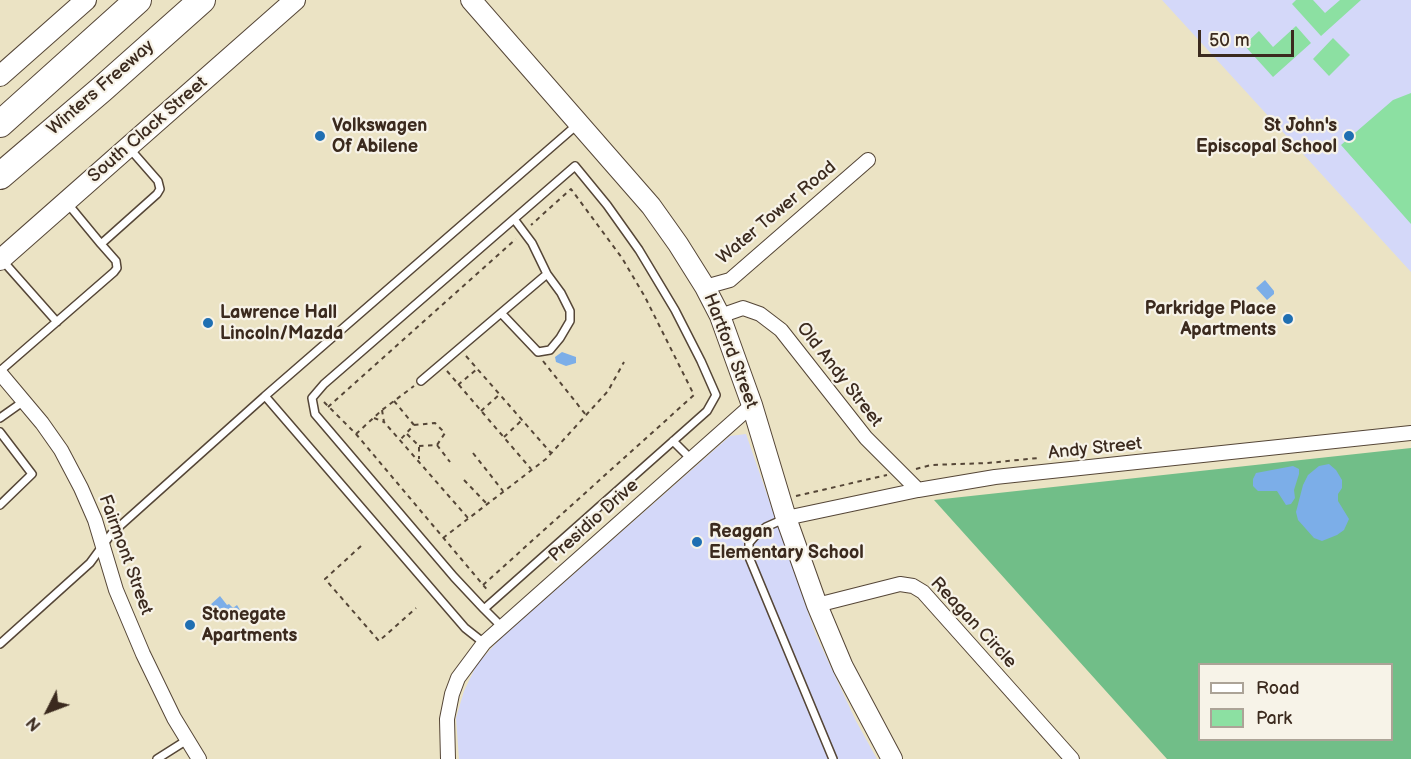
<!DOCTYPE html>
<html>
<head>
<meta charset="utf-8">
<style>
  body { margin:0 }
  #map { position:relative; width:1411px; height:759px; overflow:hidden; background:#ebe3c4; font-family:"Balsamiq Sans",sans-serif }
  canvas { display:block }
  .legend { position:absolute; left:1198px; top:663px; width:195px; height:78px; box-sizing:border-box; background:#f7f3e8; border:2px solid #aca397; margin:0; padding:8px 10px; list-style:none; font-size:18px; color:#3b2a1e }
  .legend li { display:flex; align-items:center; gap:12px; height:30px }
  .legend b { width:30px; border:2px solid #aca397 }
  .north { position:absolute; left:18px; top:681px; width:60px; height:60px; -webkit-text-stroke:4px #f7f3e8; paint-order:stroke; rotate:228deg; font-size:16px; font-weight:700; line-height:24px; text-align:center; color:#3b2a1e }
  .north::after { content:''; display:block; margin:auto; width:21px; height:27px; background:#3b2a1e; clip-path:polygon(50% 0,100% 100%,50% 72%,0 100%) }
  .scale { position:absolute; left:1198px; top:30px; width:96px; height:27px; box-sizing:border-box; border:3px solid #3b2a1e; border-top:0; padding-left:8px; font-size:18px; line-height:21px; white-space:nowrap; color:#3b2a1e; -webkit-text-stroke:4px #f7f3e8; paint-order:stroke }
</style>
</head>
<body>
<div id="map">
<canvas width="1411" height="759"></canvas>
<ul class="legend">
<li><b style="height:8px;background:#fff"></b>Road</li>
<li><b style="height:16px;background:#8ce0a2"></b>Park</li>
</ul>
<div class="north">N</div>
<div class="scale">50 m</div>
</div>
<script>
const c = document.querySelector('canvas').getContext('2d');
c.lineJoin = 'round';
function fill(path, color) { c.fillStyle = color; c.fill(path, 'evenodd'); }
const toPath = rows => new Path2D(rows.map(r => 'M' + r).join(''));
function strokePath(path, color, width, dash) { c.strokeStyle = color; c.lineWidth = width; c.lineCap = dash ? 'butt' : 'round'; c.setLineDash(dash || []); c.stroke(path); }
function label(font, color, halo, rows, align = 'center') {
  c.font = font + ' "Balsamiq Sans",sans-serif'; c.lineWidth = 4.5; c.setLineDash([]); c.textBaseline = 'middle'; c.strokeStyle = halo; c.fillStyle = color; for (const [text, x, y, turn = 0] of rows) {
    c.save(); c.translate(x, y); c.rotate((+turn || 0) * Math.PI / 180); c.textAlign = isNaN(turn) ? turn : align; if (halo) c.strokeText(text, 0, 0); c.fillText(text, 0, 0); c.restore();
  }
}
fill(toPath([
  [1162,0,1411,0,1411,272],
  [746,434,816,635,856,721,877,759,459,759,456,718,464,691,477,664,499,640,730,436]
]), '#d4d8f9');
fill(toPath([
  [1296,0,1313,0,1325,13,1340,0,1361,0,1321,36,1292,4],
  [1296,26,1311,43,1273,77,1244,45,1259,31,1273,47],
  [1333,38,1350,55,1329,76,1313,59],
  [1411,93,1411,224,1341,145,1393,100]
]), '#8ce0a2');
fill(toPath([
  [1411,448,1411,759,1167,759,934,500],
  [1200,664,1392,664,1392,740,1200,740]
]), '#71be88');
fill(toPath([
  [1265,280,1274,291,1274,294,1267,300,1256,288],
  [562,352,576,357,576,363,566,366,556,362,555,357],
  [1329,464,1336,470,1342,480,1342,488,1338,494,1338,501,1349,519,1344,530,1337,535,1322,541,1314,538,1298,520,1296,512,1303,485,1308,475,1319,466],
  [1293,466,1299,469,1299,474,1294,490,1295,498,1291,504,1286,505,1277,491,1258,491,1253,486,1253,479,1256,473],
  [220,596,227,605,229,604,233,608,237,605,240,610,228,621,219,611,216,613,209,606]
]), '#7caee8');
const lane = toPath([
  [68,204,101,244,157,194,160,189,158,181,130,149],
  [514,219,532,243,547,274,561,293,570,311,570,321,560,338,550,350,538,352,501,313,547,274],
  [3,261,57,322],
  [0,371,114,272,117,268,116,261,101,244],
  [421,381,501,313],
  [265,396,578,124],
  [0,418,24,401],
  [0,432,32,474,0,505],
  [673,441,691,459],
  [784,519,766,527,755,536,749,543,749,557,833,759],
  [484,609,707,411,716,395,701,361,675,310,639,250,607,205,575,166,324,384,312,398,315,414,454,577,484,609,502,627],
  [0,644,90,563,112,533,265,396,465,628,484,643],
  [157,759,187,740]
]);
const street = toPath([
  [705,287,730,280,868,160],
  [720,316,743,308,760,314,781,330,866,438,918,490],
  [0,373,42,423,61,450,81,488,95,520,116,590,143,654,174,718,199,759],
  [786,518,918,490,995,477,1411,433],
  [817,605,900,584,913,586,923,592,1072,759],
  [448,759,447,719,452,694,458,678,484,643,752,405]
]);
const secondary = toPath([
  [471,0,651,206,678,244,705,287,720,316,752,405,786,518,817,605,843,667,892,759],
  [0,76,86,0],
  [0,260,295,0]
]);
const highway = toPath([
  [0,124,138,0],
  [0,176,102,89,202,0]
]);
strokePath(lane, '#554637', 10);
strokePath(street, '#554637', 16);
strokePath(secondary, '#554637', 22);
strokePath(highway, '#554637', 28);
strokePath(toPath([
  [466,356,551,453],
  [543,361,586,415],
  [447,371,531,469],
  [458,385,477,369],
  [394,401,414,425,400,440],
  [324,402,356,434,489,592],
  [328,407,516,239],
  [382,410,384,422,468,518],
  [481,411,499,395],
  [374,418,384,422],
  [414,425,435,423,445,433,437,445],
  [356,434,382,410,414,386],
  [407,434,419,446,419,459],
  [504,437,521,421],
  [419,446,437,445,450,462],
  [473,453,503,491],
  [916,469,931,465,988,463,1038,458],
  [464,480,487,504],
  [796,496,887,475],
  [443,538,546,459,608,391,624,362],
  [361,546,325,579,379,641,416,608],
  [483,585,694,395,645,297,622,258,571,189,531,225]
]), '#554637', 2, [4.5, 4.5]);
strokePath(lane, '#fff', 7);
strokePath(street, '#fff', 14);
strokePath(secondary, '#fff', 20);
strokePath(highway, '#fff', 26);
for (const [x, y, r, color] of [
  [320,136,6,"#1f6fb2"],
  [1349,136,6,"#1f6fb2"],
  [1288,319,6,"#1f6fb2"],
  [208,323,6,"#1f6fb2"],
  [697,542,6,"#1f6fb2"],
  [190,625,6,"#1f6fb2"]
]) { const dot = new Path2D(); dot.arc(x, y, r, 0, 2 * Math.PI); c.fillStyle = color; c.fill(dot); strokePath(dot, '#f7f3e8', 2); }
label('18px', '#3b2a1e', '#f7f3e8', [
  ["Winters Freeway",101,88,-41],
  ["South Clack Street",148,130,-41],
  ["Water Tower Road",777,213,-40],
  ["Hartford Street",730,351,69],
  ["Old Andy Street",839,375,52],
  ["Andy Street",1095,449,-6],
  ["Presidio Drive",594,521,-42],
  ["Fairmont Street",125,555,70],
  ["Reagan Circle",973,623,47]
]);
label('bold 18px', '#3b2a1e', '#f7f3e8', [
  ["Volkswagen",332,126],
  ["Of Abilene",332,147],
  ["St John's",1337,126,"right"],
  ["Episcopal School",1337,147,"right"],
  ["Parkridge Place",1276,309,"right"],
  ["Apartments",1276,330,"right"],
  ["Lawrence Hall",220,313],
  ["Lincoln/Mazda",220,334],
  ["Reagan",709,532],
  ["Elementary School",709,553],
  ["Stonegate",202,615],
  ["Apartments",202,636]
], 'left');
</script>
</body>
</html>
